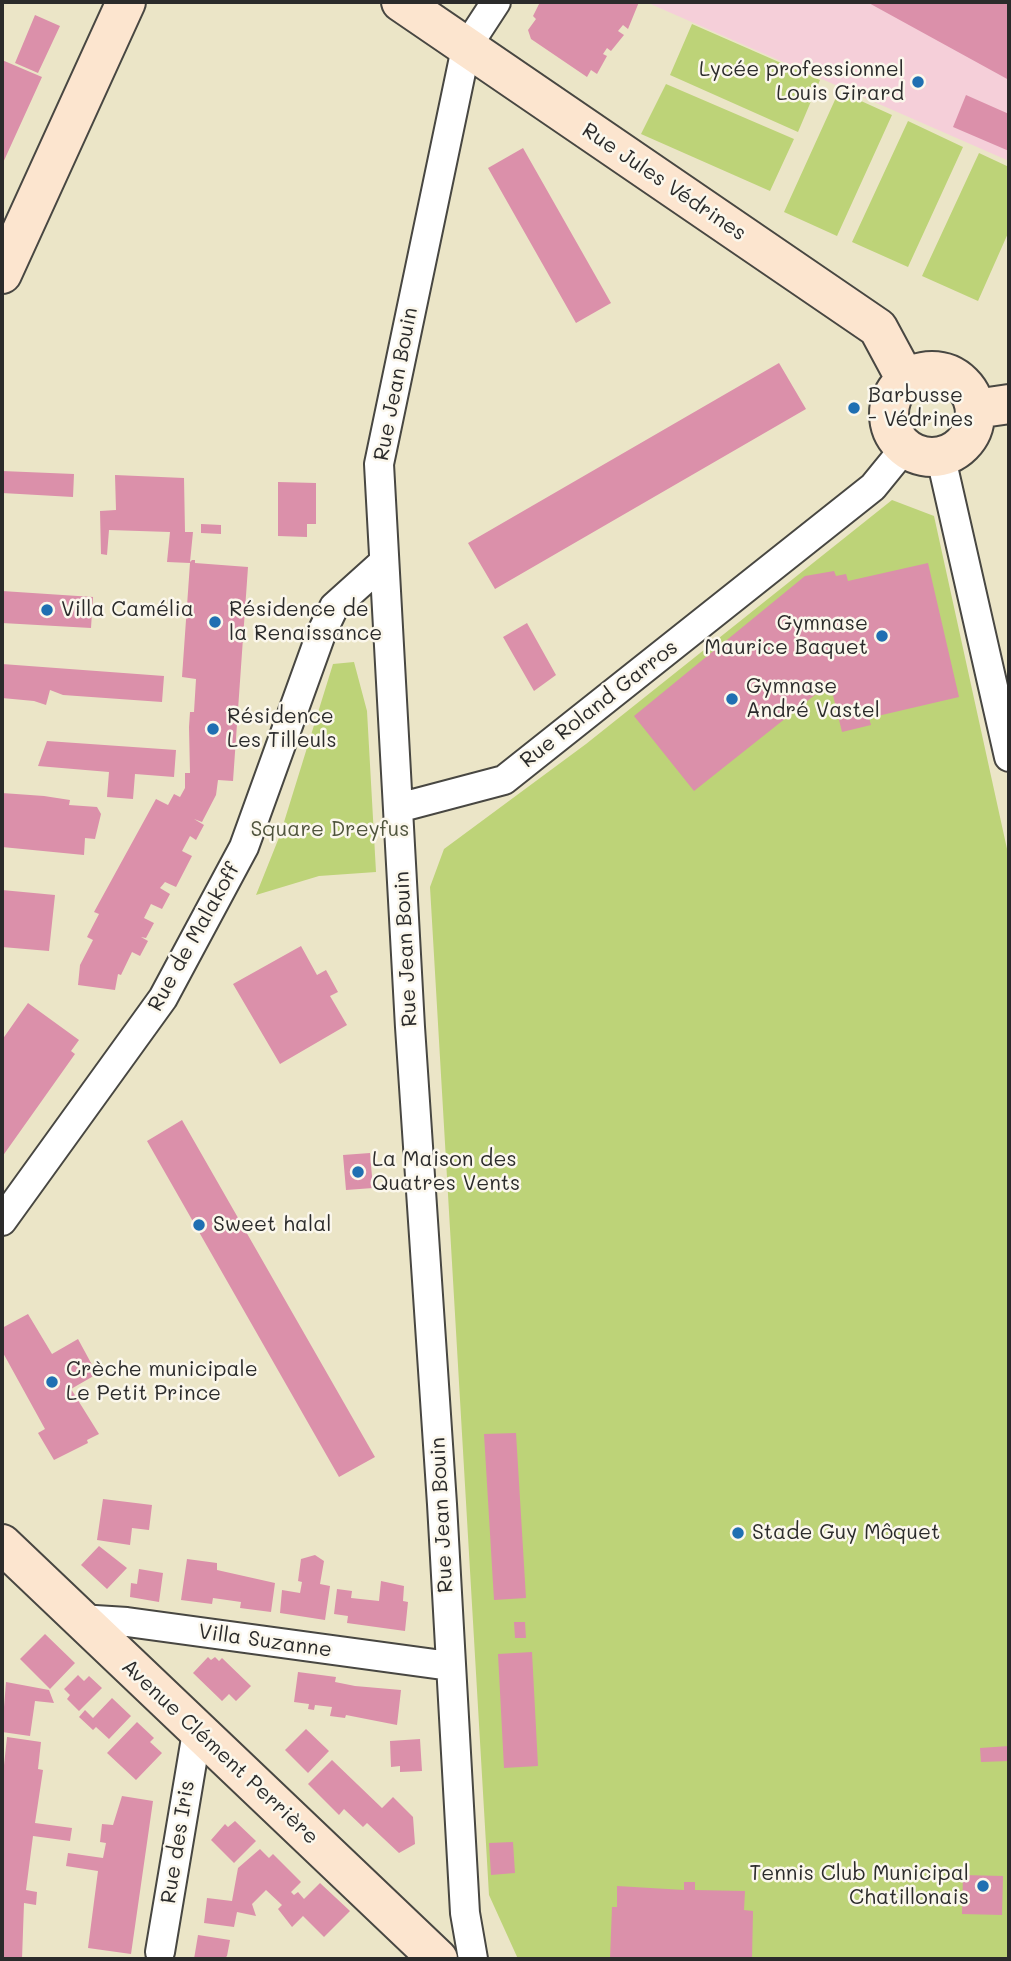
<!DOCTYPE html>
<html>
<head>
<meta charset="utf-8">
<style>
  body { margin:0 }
  #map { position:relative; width:1011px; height:1961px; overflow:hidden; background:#ebe5c7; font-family:Mali,sans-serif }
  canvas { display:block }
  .frame { position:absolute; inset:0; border:4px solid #2b2b2b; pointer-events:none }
</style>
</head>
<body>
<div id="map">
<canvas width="1011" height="1961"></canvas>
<div class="frame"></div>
</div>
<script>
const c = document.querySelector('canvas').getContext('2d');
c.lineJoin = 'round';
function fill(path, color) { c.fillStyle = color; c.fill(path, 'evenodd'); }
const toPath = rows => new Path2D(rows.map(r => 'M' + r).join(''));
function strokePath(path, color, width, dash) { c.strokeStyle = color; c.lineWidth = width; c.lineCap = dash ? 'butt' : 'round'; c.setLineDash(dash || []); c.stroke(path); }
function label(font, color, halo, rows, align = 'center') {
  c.font = font + ' Mali,sans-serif'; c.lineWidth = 5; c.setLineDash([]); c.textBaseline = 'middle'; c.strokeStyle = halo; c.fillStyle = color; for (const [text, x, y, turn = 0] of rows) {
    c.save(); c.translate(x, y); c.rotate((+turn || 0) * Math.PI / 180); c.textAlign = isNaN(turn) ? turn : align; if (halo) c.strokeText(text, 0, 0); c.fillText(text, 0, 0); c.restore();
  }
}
fill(toPath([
  [646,2,1009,2,1009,161]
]), '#f5cfd9');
fill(toPath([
  [692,24,820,80,798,132,670,75],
  [666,84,794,139,770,191,641,134],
  [839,91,892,115,837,236,784,212],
  [908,121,963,147,908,267,852,242],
  [979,153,1009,167,1009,231,978,301,922,276],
  [892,500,934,516,1009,858,1009,1959,518,1959,489,1895,430,887,444,849,586,744],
  [354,662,367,711,376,872,319,876,256,895,280,835,333,664]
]), '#bdd378');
fill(toPath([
  [540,2,639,2,628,29,623,25,618,31,624,35,611,51,607,48,603,54,607,56,597,74,591,70,587,77,531,39,528,30,536,19,533,16],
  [867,2,1009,2,1009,80],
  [35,15,60,26,38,73,15,63],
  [2,60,42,77,2,165],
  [966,95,1009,114,1009,151,953,127],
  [523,148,611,303,576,323,488,168],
  [779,363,806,409,495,589,468,543],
  [2,471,74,474,73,497,2,493],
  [115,475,184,478,185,532,193,532,190,562,192,560,195,560,195,563,248,567,233,781,218,780,216,795,202,822,194,819,204,825,196,840,190,836,182,851,192,856,176,887,165,882,160,888,170,894,162,909,151,904,144,918,154,923,146,938,141,937,148,941,140,956,132,952,121,975,118,974,115,990,78,985,80,965,93,940,87,937,99,914,94,912,156,799,168,805,174,794,180,797,185,788,185,773,190,773,189,727,190,712,194,712,196,679,182,677,190,563,167,562,170,532,109,530,107,555,101,554,100,511,116,510],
  [278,482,316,483,316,524,307,524,307,537,278,536],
  [201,524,221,525,221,534,201,533],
  [928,563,959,697,869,718,871,725,842,732,830,683,694,791,634,716,805,576,834,571,836,576,846,574,848,581],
  [2,591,93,597,91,628,2,623],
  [527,623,556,675,534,691,503,637],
  [2,664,164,676,162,702,63,695,50,690,46,705,34,701,2,698],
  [47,741,176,750,174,777,135,774,133,799,107,797,109,772,38,766],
  [2,793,44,796,70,800,69,805,97,807,101,814,95,839,85,838,84,855,2,847],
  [2,890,55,895,49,951,2,947],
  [301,946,317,975,326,970,338,992,330,996,347,1025,280,1064,233,984],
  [28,1003,79,1040,71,1051,75,1054,2,1157,2,1040],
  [182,1120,375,1457,339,1477,147,1141],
  [370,1153,373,1188,346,1190,343,1155],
  [28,1314,52,1354,78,1339,97,1374,71,1389,99,1434,87,1440,88,1443,54,1460,38,1433,45,1429,2,1351,2,1328],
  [516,1433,526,1598,494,1600,484,1434],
  [103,1499,152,1505,149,1530,132,1528,130,1545,97,1540],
  [99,1546,127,1568,107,1589,81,1565],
  [315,1555,324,1561,320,1584,330,1586,325,1620,280,1613,282,1590,300,1593,302,1582,298,1581,301,1559],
  [187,1559,217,1563,217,1570,275,1583,271,1612,240,1608,241,1602,213,1598,212,1604,181,1600],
  [139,1569,163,1573,159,1602,130,1597,131,1583,137,1584],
  [381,1581,404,1586,403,1601,408,1602,405,1631,347,1623,348,1616,334,1614,337,1589,352,1591,351,1598,379,1601],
  [514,1622,525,1622,526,1638,515,1638],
  [45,1634,75,1663,50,1689,20,1659],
  [532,1652,538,1766,504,1768,498,1654],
  [208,1657,211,1660,215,1657,219,1661,222,1658,251,1686,236,1701,229,1694,222,1701,193,1673],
  [298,1672,336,1677,335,1682,355,1686,401,1690,397,1725,346,1715,345,1718,330,1716,332,1707,315,1705,314,1710,308,1709,309,1704,294,1702],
  [78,1675,84,1681,89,1676,102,1688,79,1711,67,1699,70,1695,64,1689],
  [6,1682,49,1690,54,1703,35,1701,30,1736,2,1732],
  [112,1698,131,1716,109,1739,96,1727,93,1730,79,1717,85,1710,93,1718],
  [137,1722,154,1738,150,1742,162,1753,136,1780,107,1753],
  [306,1729,329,1751,308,1773,285,1750],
  [7,1737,41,1742,38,1769,43,1770,35,1823,72,1828,70,1841,33,1836,26,1890,37,1892,36,1905,24,1903,22,1959,2,1959,2,1784],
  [420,1739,422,1771,400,1772,400,1766,391,1767,390,1741],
  [1009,1746,1009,1761,981,1762,980,1748],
  [332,1760,382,1808,393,1797,413,1817,415,1844,399,1853,367,1823,363,1827,344,1809,339,1815,308,1784],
  [122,1796,153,1801,131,1954,88,1948,98,1871,66,1866,68,1853,103,1858,106,1843,100,1842,102,1824,113,1825],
  [235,1821,256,1841,234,1863,211,1840,225,1824,228,1827],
  [513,1842,515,1873,491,1875,489,1843],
  [260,1849,269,1858,273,1854,301,1882,291,1892,294,1895,298,1892,304,1899,320,1883,350,1911,324,1937,303,1916,292,1927,278,1909,282,1905,266,1890,252,1904,256,1916,237,1912,234,1927,204,1923,207,1898,232,1901,238,1868],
  [963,1875,1003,1876,1002,1915,962,1914],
  [684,1882,695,1882,695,1890,745,1891,744,1910,753,1911,752,1959,610,1959,612,1907,617,1907,617,1886,684,1890],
  [198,1935,230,1940,227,1956,224,1959,194,1959]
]), '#db90aa');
const street = toPath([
  [941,458,1009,757],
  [398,808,504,780,873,487,904,449],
  [2,1221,163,998,244,847,321,634,334,607,384,562],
  [79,1619,127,1622,450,1666],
  [160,1952,197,1732],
  [473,1959,465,1913,442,1504,410,1027,379,464,466,48,496,2]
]);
const secondary = toPath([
  [401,2,878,328,906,380],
  [2,274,126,2],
  '889 414a43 43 0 1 1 86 0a43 43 0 1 1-86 0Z',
  [975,409,1009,404],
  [2,1544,438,1959]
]);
strokePath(street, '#484742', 32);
strokePath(secondary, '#484742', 42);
strokePath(street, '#fff', 28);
strokePath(secondary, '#fce5cf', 38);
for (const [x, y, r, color] of [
  [918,82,7,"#1f6fb2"],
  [854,408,7,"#1f6fb2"],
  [47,610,7,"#1f6fb2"],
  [215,622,7,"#1f6fb2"],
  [882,636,7,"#1f6fb2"],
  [732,699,7,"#1f6fb2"],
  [213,729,7,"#1f6fb2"],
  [358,1172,7,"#1f6fb2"],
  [199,1225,7,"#1f6fb2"],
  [52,1382,7,"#1f6fb2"],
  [738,1533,7,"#1f6fb2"],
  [983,1886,7,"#1f6fb2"]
]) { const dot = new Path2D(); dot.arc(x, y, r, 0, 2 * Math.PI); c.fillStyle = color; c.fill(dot); strokePath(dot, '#fbf7ec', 2.5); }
label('21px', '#2b2b2b', '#fbf7ec', [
  ["Lycée professionnel",904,70,"right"],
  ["Louis Girard",904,94,"right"],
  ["Barbusse",868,396],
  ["- Védrines",868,420],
  ["Villa Camélia",61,610],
  ["Résidence de",229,610],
  ["la Renaissance",229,634],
  ["Gymnase",868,624,"right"],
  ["Maurice Baquet",868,648,"right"],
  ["Gymnase",746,687],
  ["André Vastel",746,711],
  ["Résidence",227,717],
  ["Les Tilleuls",227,741],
  ["La Maison des",372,1160],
  ["Quatres Vents",372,1184],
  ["Sweet halal",213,1225],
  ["Crèche municipale",66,1370],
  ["Le Petit Prince",66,1394],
  ["Stade Guy Môquet",752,1533],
  ["Tennis Club Municipal",969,1874,"right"],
  ["Chatillonais",969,1898,"right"]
], 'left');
label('21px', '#2b2b2b', '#fbf7ec', [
  ["Rue Jules Védrines",664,182,34],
  ["Rue Jean Bouin",396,384,-79],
  ["Rue Roland Garros",599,704,-38],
  ["Rue de Malakoff",194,937,-61],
  ["Rue Jean Bouin",406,949,-93],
  ["Rue Jean Bouin",442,1515,-93],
  ["Villa Suzanne",265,1641,8],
  ["Avenue Clément Perrière",220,1752,43],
  ["Rue des Iris",178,1842,-81]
]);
label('21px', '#50553e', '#fbf7ec', [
  ["Square Dreyfus",330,830]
]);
</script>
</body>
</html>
